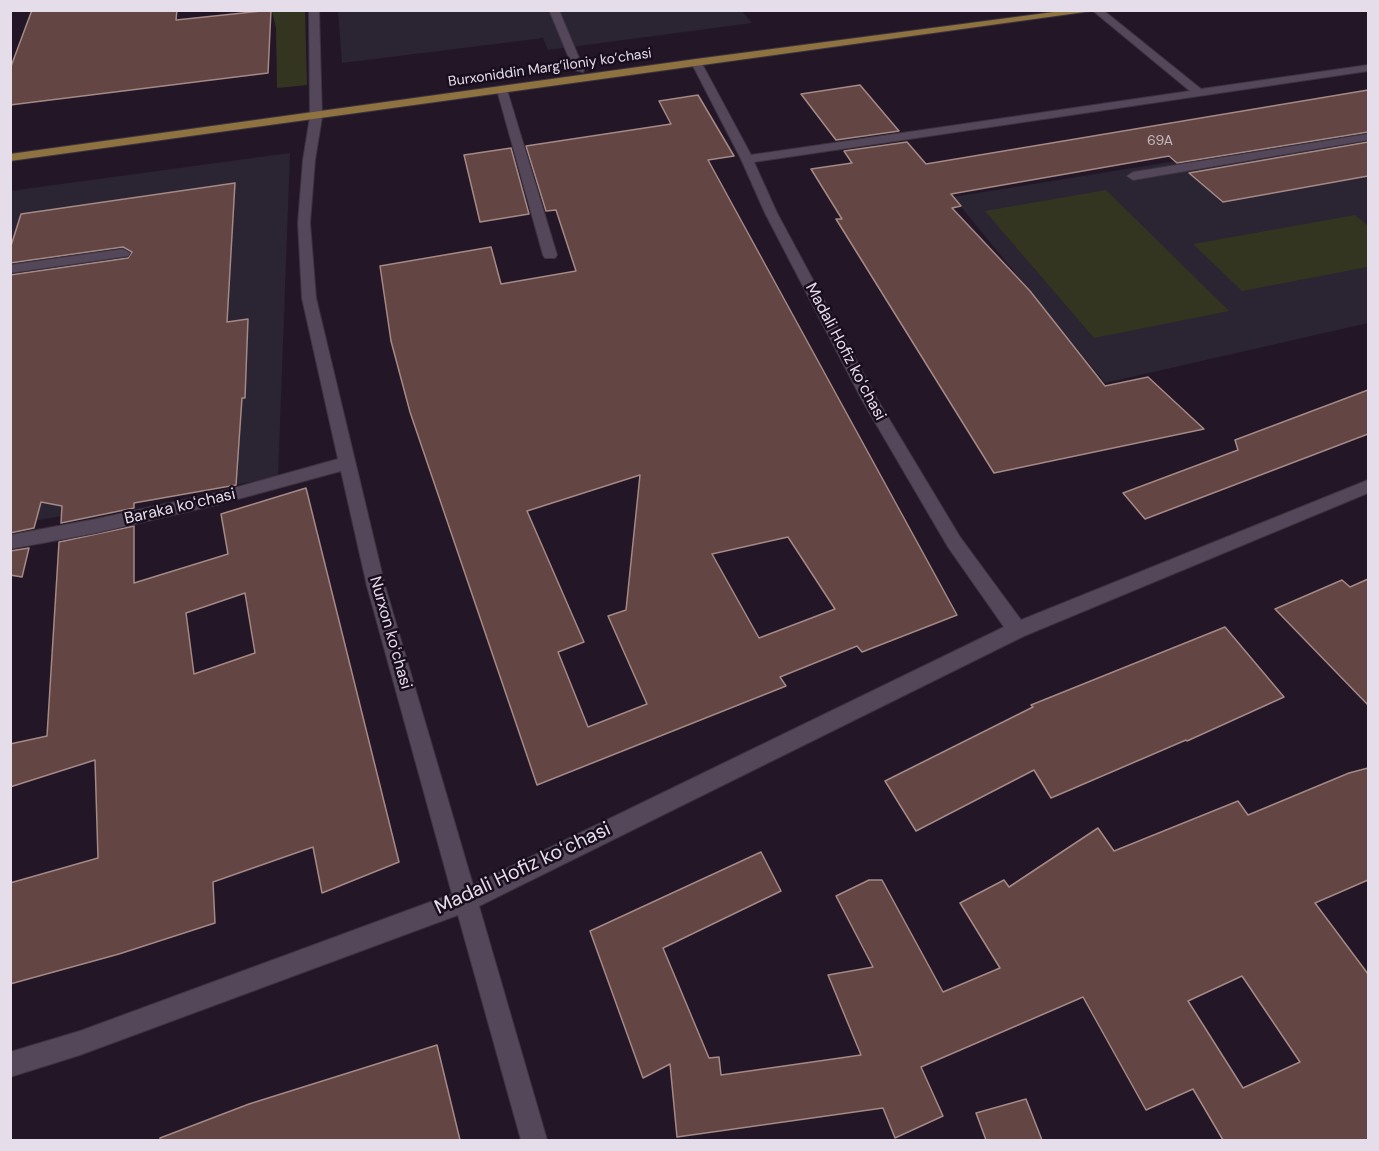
<!DOCTYPE html>
<html>
<head>
<meta charset="utf-8">
<style>
  body { margin:0 }
  #map { position:relative; width:1379px; height:1151px; overflow:hidden; background:#231727; font-family:"DM Sans",sans-serif }
  canvas { display:block }
  .frame { position:absolute; inset:0; border:12px solid #e5dde9; pointer-events:none }
</style>
</head>
<body>
<div id="map">
<canvas width="1379" height="1151"></canvas>
<div class="frame"></div>
</div>
<script>
const c = document.querySelector('canvas').getContext('2d');
c.lineJoin = 'round';
function fill(path, color) { c.fillStyle = color; c.fill(path, 'evenodd'); }
const toPath = rows => new Path2D(rows.map(r => 'M' + r).join(''));
function strokePath(path, color, width, dash) { c.strokeStyle = color; c.lineWidth = width; c.lineCap = dash ? 'butt' : 'round'; c.setLineDash(dash || []); c.stroke(path); }
function label(font, color, halo, rows, align = 'center') {
  c.font = font + ' "DM Sans",sans-serif'; c.lineWidth = 5; c.setLineDash([]); c.textBaseline = 'middle'; c.strokeStyle = halo; c.fillStyle = color; for (const [text, x, y, turn = 0] of rows) {
    c.save(); c.translate(x, y); c.rotate((+turn || 0) * Math.PI / 180); c.textAlign = isNaN(turn) ? turn : align; if (halo) c.strokeText(text, 0, 0); c.fillText(text, 0, 0); c.restore();
  }
}
fill(toPath([
  [741,10,752,23,548,50,543,38,342,63,338,11],
  [1368,130,1368,323,1105,383,953,197],
  [290,153,278,477,11,525,10,191]
]), '#2a2433');
fill(toPath([
  [272,11,305,11,307,85,277,88,276,28],
  [1106,190,1229,311,1094,338,985,211],
  [1355,215,1368,226,1368,267,1242,291,1193,244]
]), '#333521');
const building = toPath([
  [32,10,177,10,176,20,271,10,268,73,10,105,10,69,32,10],
  [860,85,899,131,836,140,801,94,860,85],
  [1368,90,1368,132,1177,163,1169,156,951,194,961,206,952,208,1030,291,1105,386,1148,377,1204,429,994,473,836,219,842,219,811,169,852,163,844,151,907,142,926,164,1368,90],
  [698,95,734,156,708,160,957,615,862,652,857,646,780,677,786,686,537,785,410,412,391,341,380,266,491,247,501,284,576,271,556,210,546,211,526,146,671,124,659,101,698,95],
  [640,475,626,610,608,616,647,704,588,727,558,652,584,642,527,511,640,475],
  [788,537,835,609,759,638,712,554,788,537],
  [1368,142,1368,176,1223,202,1189,173,1368,142],
  [511,148,529,214,480,222,464,155,511,148],
  [235,183,227,322,248,319,245,398,242,398,236,485,134,503,134,508,61,523,62,506,41,502,34,528,10,533,10,275,128,258,132,252,123,247,10,263,10,249,21,214,235,183],
  [1368,390,1368,434,1145,519,1123,493,1238,450,1235,440,1368,390],
  [306,488,399,862,322,893,313,847,213,882,215,923,119,954,10,984,10,883,98,858,95,760,10,787,10,744,47,736,59,542,134,526,134,583,228,554,221,514,306,488],
  [245,593,255,653,194,674,186,613,245,593],
  [29,548,22,577,10,575,10,551,29,548],
  [1368,579,1368,705,1275,609,1342,580,1350,587,1368,579],
  [1225,627,1284,697,1187,741,1186,740,1051,798,1034,770,916,831,885,781,1033,707,1031,705,1225,627],
  [1368,768,1368,880,1315,903,1368,974,1368,1140,1223,1140,1193,1089,1146,1110,1083,997,921,1067,943,1116,895,1138,883,1108,677,1137,670,1064,643,1078,590,931,761,852,781,891,663,948,709,1058,719,1057,721,1075,861,1055,828,975,873,967,836,896,869,880,882,880,943,992,1000,968,960,903,1004,880,1009,887,1098,828,1114,851,1238,801,1248,815,1349,773,1368,768],
  [1242,976,1300,1062,1243,1088,1188,1001,1242,976],
  [437,1045,460,1140,160,1140,160,1138,249,1104,437,1045],
  [1026,1099,1042,1140,986,1140,976,1113,1026,1099]
]);
fill(building, '#634643');
strokePath(building, '#a58986', 1.5);
const minor = toPath([
  [309,10,319,10,322,117,315,160,310,223,316,298,385,586,473,885,1004,627,948,547,862,400,765,213,741,159,691,62,692,60,701,62,751,155,1190,91,1092,10,1103,10,1201,89,1368,65,1368,71,754,162,777,213,877,399,960,537,1021,620,1368,480,1368,493,1024,636,479,906,547,1140,521,1140,458,915,80,1055,10,1077,10,1052,80,1031,452,894,367,586,341,471,216,505,96,533,10,549,10,535,96,519,216,493,338,459,302,298,298,223,303,160,310,117,309,10],
  [549,10,559,10,584,70,583,72,574,70,549,10],
  [502,87,507,90,557,255,555,258,545,258,543,255,497,90,502,87],
  [1368,134,1368,140,1133,180,1127,176,1133,172,1368,134],
  [123,249,130,253,128,256,10,273,10,265,123,249]
]);
const major = toPath([
  [1069,10,1099,10,10,161,10,154,696,59,1069,10]
]);
strokePath(minor, '#3c3340', 2);
strokePath(major, '#3c3340', 2);
fill(minor, '#544759');
fill(major, '#8e723f');
label('14px', '#e5dde9', '#190e1e', [
  ["Burxoniddin Marg’iloniy ko’chasi",550,68,-8]
]);
label('14px', '#c4b7c0', null, [
  ["69A",1160,141]
]);
label('16px', '#e5dde9', '#190e1e', [
  ["Madali Hofiz koʻchasi",845,352,62],
  ["Baraka koʻchasi",180,507,-13],
  ["Nurxon koʻchasi",390,633,74]
]);
label('20px', '#e5dde9', '#190e1e', [
  ["Madali Hofiz koʻchasi",523,869,-25]
]);
</script>
</body>
</html>
